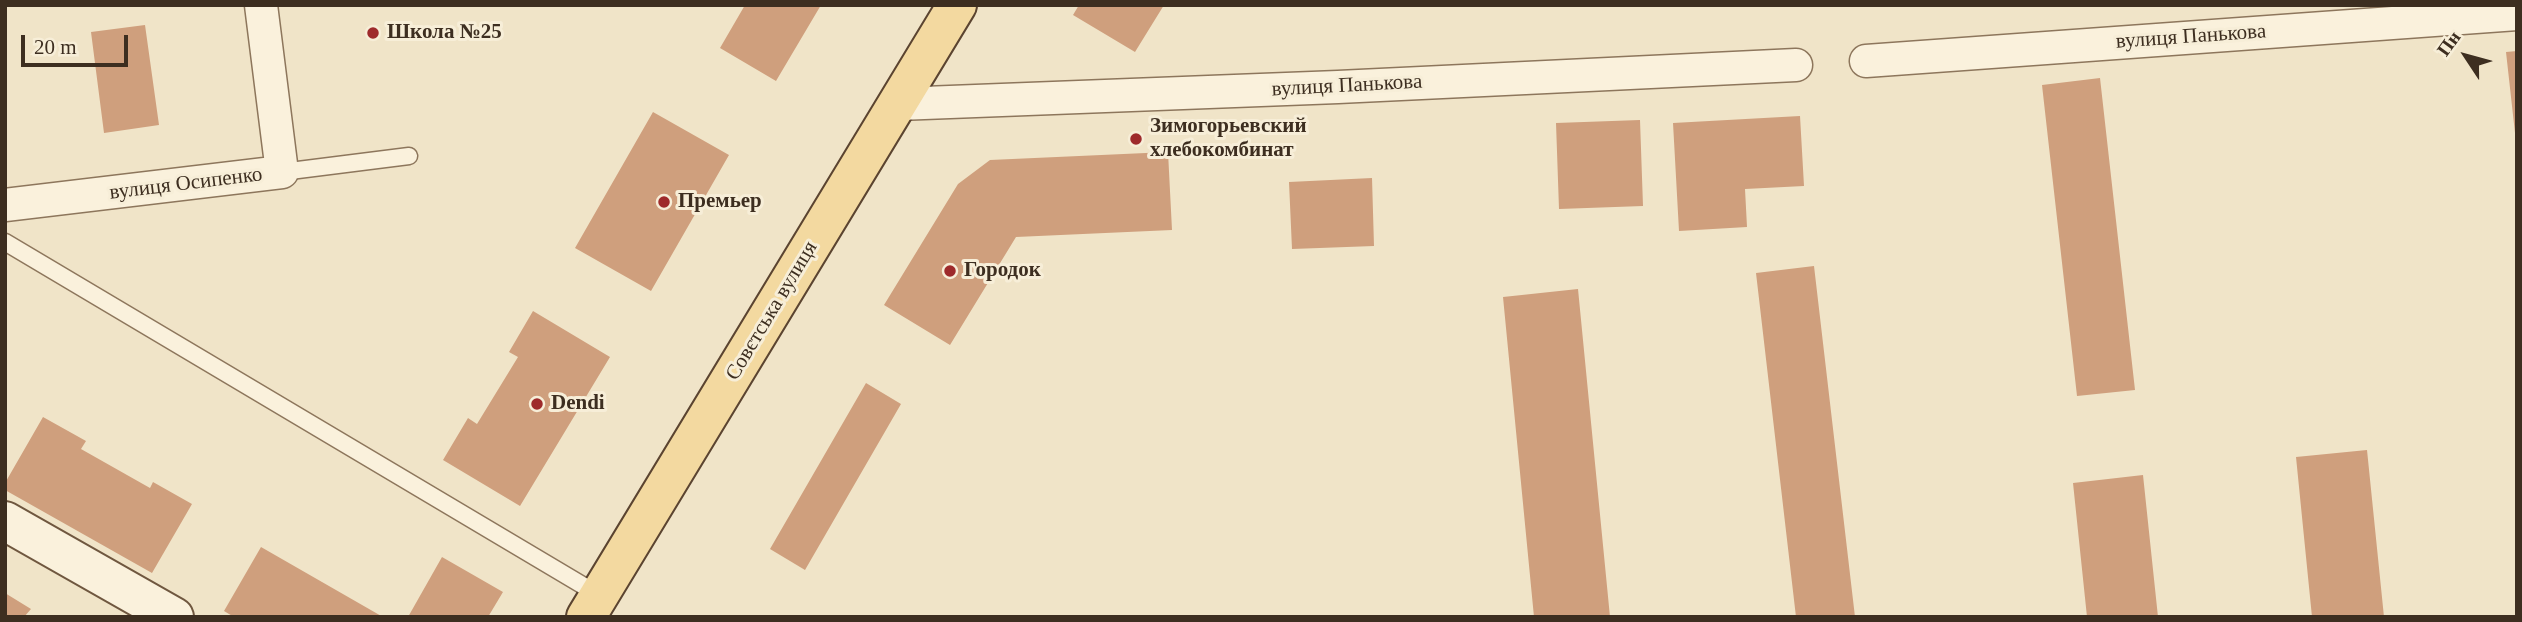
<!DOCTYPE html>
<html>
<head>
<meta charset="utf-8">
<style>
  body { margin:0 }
  #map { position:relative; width:2522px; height:622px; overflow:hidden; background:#f0e4c8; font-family:Georgia,serif }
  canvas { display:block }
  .frame { position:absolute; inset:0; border:7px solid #3d2e20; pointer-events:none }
  .north { position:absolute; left:2431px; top:21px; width:70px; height:70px; -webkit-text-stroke:5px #f7eed8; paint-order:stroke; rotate:306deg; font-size:19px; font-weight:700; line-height:28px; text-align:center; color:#3d2e20 }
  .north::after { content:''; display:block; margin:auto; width:24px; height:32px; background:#3d2e20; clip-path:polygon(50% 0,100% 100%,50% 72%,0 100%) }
  .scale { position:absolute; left:21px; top:35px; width:107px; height:32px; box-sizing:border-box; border:4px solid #3d2e20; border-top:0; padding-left:9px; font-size:21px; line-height:24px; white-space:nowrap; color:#3d2e20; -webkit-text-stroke:5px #f7eed8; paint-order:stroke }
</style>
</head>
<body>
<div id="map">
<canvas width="2522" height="622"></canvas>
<div class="frame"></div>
<div class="north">Пн</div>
<div class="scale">20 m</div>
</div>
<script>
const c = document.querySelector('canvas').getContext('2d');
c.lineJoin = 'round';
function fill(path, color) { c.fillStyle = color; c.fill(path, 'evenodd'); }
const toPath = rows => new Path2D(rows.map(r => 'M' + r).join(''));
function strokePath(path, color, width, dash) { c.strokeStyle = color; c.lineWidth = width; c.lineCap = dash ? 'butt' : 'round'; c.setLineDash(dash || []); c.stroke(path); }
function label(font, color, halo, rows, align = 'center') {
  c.font = font + ' Georgia,serif'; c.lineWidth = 6; c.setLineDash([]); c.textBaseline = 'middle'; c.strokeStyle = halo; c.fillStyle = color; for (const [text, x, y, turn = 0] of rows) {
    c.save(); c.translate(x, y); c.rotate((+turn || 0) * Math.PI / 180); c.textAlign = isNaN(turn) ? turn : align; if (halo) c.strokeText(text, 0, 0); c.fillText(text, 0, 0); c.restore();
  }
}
fill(toPath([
  [745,5,821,5,776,81,720,48],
  [1079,5,1164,5,1135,52,1073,15],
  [145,25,159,125,104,133,91,32],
  [2517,51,2517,133,2515,133,2506,52],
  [2100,78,2135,390,2077,396,2042,85],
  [653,112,729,155,651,291,575,248],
  [1800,116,1804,186,1745,189,1747,227,1679,231,1673,123],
  [1640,120,1643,206,1559,209,1556,123],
  [1168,152,1172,230,1016,237,950,345,884,305,958,184,990,160],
  [1372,178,1374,246,1292,249,1289,182],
  [1814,266,1855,617,1796,617,1756,273],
  [1578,289,1610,617,1534,617,1503,297],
  [533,311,610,357,520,506,443,460,468,418,477,424,518,357,509,352],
  [866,383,901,404,805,570,770,549],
  [43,417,86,441,81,449,150,488,153,482,192,504,152,573,5,490,5,483],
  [2367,450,2384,617,2312,617,2296,457],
  [2143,475,2158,617,2087,617,2073,483],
  [261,547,383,617,234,617,224,611],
  [442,557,503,592,488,617,408,617],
  [5,593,31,609,24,617,5,617]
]), '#cf9f7d');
const lane = toPath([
  [282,172,409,156],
  [5,242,599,595]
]);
const street = toPath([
  [1866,61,2517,14],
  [898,104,1338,87,1796,65],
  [5,205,282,172,261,5]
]);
const secondary = toPath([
  [5,521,174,617]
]);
const primary = toPath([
  [586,617,957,5]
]);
strokePath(lane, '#8d765c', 19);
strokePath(street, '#8d765c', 35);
strokePath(secondary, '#6f573f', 42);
strokePath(primary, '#5b4430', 42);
strokePath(lane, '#faf1dc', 16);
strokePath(street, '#faf1dc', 32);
strokePath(secondary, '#faf1dc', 38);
strokePath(primary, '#f3d9a0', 38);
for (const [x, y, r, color] of [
  [373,33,7,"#9e2a2b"],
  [1136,139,7,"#9e2a2b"],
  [664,202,7,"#9e2a2b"],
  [950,271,7,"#9e2a2b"],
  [537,404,7,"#9e2a2b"]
]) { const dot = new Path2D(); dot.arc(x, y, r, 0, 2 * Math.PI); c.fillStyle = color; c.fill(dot); strokePath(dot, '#f7eed8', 2.5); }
label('bold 21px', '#3d2e20', '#f7eed8', [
  ["Школа №25",387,33],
  ["Зимогорьевский",1150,127],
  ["хлебокомбинат",1150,151],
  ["Премьер",678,202],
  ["Городок",964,271],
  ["Dendi",551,404]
], 'left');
label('21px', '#3d2e20', '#f7eed8', [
  ["вулиця Панькова",2191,37,-4],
  ["вулиця Панькова",1347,86,-3],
  ["вулиця Осипенко",186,184,-7],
  ["Совєтська вулиця",772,311,-59]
]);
</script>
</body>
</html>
